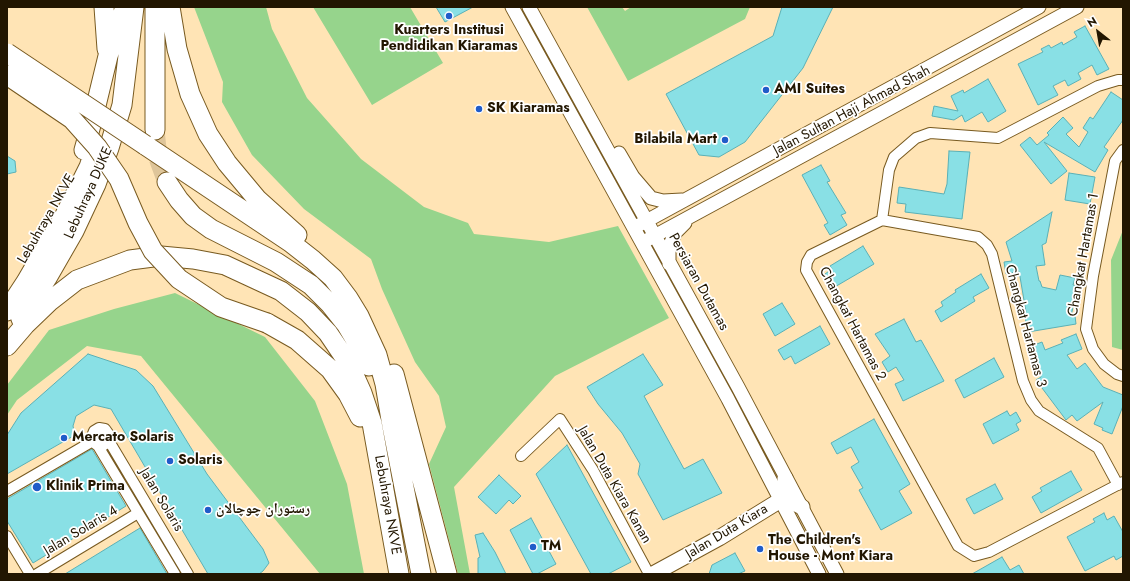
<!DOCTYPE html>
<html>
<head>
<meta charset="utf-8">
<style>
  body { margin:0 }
  #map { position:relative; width:1130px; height:581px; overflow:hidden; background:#ffe4b5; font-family:Jost,sans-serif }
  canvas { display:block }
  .frame { position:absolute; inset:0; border:8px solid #221601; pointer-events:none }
  .north { position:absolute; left:1078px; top:12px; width:40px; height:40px; -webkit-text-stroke:3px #fff; paint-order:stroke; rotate:329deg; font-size:11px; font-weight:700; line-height:16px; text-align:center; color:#221601 }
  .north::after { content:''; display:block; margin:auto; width:14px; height:18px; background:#221601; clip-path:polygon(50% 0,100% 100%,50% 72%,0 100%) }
</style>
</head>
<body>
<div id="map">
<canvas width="1130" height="581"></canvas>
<div class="frame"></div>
<div class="north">N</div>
</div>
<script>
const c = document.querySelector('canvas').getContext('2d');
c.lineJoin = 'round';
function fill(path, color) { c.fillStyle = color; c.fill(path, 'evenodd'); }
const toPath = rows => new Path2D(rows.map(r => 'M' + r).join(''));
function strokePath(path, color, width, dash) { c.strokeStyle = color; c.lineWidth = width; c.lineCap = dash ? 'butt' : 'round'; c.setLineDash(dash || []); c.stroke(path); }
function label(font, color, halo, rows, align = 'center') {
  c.font = font + ' Jost,"Noto Naskh Arabic",sans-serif'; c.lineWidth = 3.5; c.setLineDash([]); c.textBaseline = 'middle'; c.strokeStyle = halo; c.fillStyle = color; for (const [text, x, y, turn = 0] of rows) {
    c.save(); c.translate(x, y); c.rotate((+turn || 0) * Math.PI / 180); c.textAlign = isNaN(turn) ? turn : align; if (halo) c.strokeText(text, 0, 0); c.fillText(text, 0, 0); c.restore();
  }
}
fill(toPath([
  [194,7,266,7,272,29,307,98,361,159,424,207,468,223,474,234,549,242,618,226,669,318,555,376,454,487,470,574,458,574,429,464,446,427,439,396,415,362,382,289,371,259,304,209,252,155,222,102,223,82],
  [313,7,410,7,443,63,372,105],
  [587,7,622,7,625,11,631,7,750,7,745,19,628,81],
  [1123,230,1123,350,1112,347,1111,260],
  [175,293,265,337,315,401,347,484,364,574,320,574,141,356,87,346,17,400,7,415,7,385,49,330,114,309]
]), '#96d48c');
const building = toPath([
  [436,7,473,7,445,22,436,7],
  [782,7,833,7,803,68,745,142,719,157,699,155,666,94,773,36,782,7],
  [1085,26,1109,69,1097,75,1092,65,1078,73,1081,79,1068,86,1065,80,1053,86,1058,95,1038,105,1018,64,1043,52,1041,49,1049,45,1051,48,1062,42,1063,45,1077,37,1074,32,1085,26],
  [988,79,1006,111,988,122,982,112,965,122,962,115,954,120,932,116,934,106,958,111,951,96,963,90,964,93,988,79],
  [1111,92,1123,100,1123,120,1104,147,1108,150,1095,172,1044,142,1067,171,1051,184,1020,145,1030,137,1037,145,1049,135,1047,133,1063,117,1073,128,1066,134,1079,147,1088,132,1083,128,1090,117,1093,119,1111,92],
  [949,151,970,152,962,219,905,212,906,204,897,203,899,187,944,194,947,184,949,151],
  [7,156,15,161,16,172,7,174,7,156],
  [821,165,830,181,827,182,846,213,841,215,847,225,830,235,824,225,828,223,802,175,821,165],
  [1069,173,1095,177,1090,204,1065,200,1069,173],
  [1052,212,1046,243,1042,245,1045,265,1036,266,1039,281,1040,281,1042,287,1056,290,1060,275,1075,278,1073,285,1078,286,1071,316,1075,316,1076,324,1028,332,1024,312,1026,312,1019,271,1006,274,1004,262,1012,261,1006,242,1052,212],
  [863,246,874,264,833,288,825,274,832,269,830,266,863,246],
  [981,274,989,288,973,297,975,301,941,322,935,311,943,306,941,302,956,292,955,290,981,274],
  [782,303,795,324,775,336,763,314,782,303],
  [904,319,916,342,921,340,944,381,903,401,895,384,904,380,896,367,888,372,882,362,890,356,875,334,904,319],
  [820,326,830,344,795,364,791,356,784,360,778,350,820,326],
  [1076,334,1082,349,1067,355,1077,369,1085,363,1103,387,1123,395,1123,406,1112,434,1102,430,1103,428,1094,424,1103,402,1077,421,1072,415,1066,420,1036,380,1041,377,1029,347,1042,342,1045,350,1063,343,1061,340,1076,334],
  [88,354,136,370,153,386,207,474,263,549,269,563,263,571,259,574,208,574,111,409,94,405,76,416,73,426,75,435,7,474,7,435,21,413,88,354],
  [643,354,663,385,644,396,684,469,703,459,722,493,663,520,638,474,640,464,622,433,598,404,587,387,643,354],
  [994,358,1004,377,964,398,955,380,994,358],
  [1007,411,1010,416,1016,412,1021,421,1016,424,1019,430,993,444,983,424,1007,411],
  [874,419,910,484,899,491,912,513,881,530,859,490,863,488,851,467,859,462,851,447,837,454,831,443,874,419],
  [567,445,631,562,608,574,591,574,536,474,567,445],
  [92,449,126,506,33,563,7,521,7,499,92,449],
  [1071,471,1082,490,1041,513,1032,497,1042,491,1040,488,1071,471],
  [499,475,521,496,513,504,509,500,496,514,478,497,499,475],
  [995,484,1003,499,974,514,966,499,995,484],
  [1104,513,1107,520,1114,516,1123,532,1123,556,1116,560,1114,556,1085,571,1067,537,1095,522,1093,519,1104,513],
  [531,518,556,564,537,574,533,574,510,530,531,518],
  [140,528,167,574,65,574,140,528],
  [483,533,495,552,506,574,478,574,478,558,480,557,475,535,483,533],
  [735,553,745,571,738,574,709,574,712,565,735,553],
  [1002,557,1010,570,1019,565,1024,574,972,574,1002,557]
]);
fill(building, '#89e0e5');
strokePath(building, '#5ab0b6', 1);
strokePath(toPath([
  [155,130,158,158,167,182]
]), '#dec59a', 19, [19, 10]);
const minor = toPath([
  [1123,80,1118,80,1098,86,998,138,930,133,916,138,894,157,889,170,882,220,811,255,807,262,806,270,958,546,974,556,989,552,1123,482],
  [1123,150,1115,161,1093,276,1086,329,1093,349,1104,364,1117,374,1123,376],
  [882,220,978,237,987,245,992,254,1023,381,1031,400,1039,411,1098,448,1118,485],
  [109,441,188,574],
  [98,446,104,445,109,441,110,436,105,429,99,428,94,431,92,436,93,442,98,446,175,574],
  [521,456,560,419,593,470,649,574],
  [7,491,93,441],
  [7,536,30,574],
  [37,574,138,513]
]);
const tertiary = toPath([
  [512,7,728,399,819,574],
  [529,7,738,387,837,574],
  [619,153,633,177,651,198,663,201,682,200],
  [639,225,1039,7],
  [647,240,1077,7],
  [669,264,669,247,675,233,685,223]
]);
const secondary = toPath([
  [779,501,785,487,785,478],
  [653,574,719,538,779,501,788,500,802,507]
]);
const motorway = toPath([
  [104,7,107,49],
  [170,7,177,49,190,94,208,134,227,163,257,199,297,235],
  [155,130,155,7],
  [145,145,290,242,313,260,333,278,348,298,359,316,377,355,385,384,392,426,421,574],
  [84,150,93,118,108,56,125,7],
  [167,182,179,200,193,216,211,229,276,262,311,285,330,304,346,324,365,356,369,366],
  [7,311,26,282,65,215,89,167,95,149],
  [21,319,47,278,74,231,96,184,109,148,122,105,134,7],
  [267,323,297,340,330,369,348,394,360,417],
  [7,346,25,325,50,301,77,280,130,260,161,256,193,259,225,265,281,291,308,312,328,333,349,364,362,393,372,423,399,574],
  [394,374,447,574]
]);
strokePath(minor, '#785a20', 12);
strokePath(tertiary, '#785a20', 15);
strokePath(secondary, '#785a20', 17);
strokePath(motorway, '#785a20', 21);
strokePath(minor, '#fff', 10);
strokePath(tertiary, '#fff', 13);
strokePath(secondary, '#fff', 15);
strokePath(motorway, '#fff', 19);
const motorwayBridge = toPath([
  [7,53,145,145],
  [7,75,72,119,97,147,119,179,138,223,153,251,179,279,221,307,267,323]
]);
strokePath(motorwayBridge, '#785a20', 21, []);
strokePath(motorwayBridge, '#fff', 19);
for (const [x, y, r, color] of [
  [449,16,4,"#205cc9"],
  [766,90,4,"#205cc9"],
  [479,109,4,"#205cc9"],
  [725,140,4,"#205cc9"],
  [64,438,4,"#205cc9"],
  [170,461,4,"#205cc9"],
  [37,487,5,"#205cc9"],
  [208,510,4,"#205cc9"],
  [533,547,4,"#205cc9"],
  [760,549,4,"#205cc9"]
]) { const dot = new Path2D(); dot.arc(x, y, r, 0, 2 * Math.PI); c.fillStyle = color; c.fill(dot); strokePath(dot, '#fff', 1.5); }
label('bold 14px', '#221601', '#fff', [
  ["Kuarters Institusi",449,31,"center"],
  ["Pendidikan Kiaramas",449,47,"center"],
  ["AMI Suites",774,90],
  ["SK Kiaramas",487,109],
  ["Bilabila Mart",717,140,"right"],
  ["Mercato Solaris",72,438],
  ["Solaris",178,461],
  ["Klinik Prima",46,487],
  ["رستوران چوچالان",216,510],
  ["The Children's",768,541],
  ["House - Mont Kiara",768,557],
  ["TM",541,547]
], 'left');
label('14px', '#221601', '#fff', [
  ["Jalan Sultan Haji Ahmad Shah",852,111,-28],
  ["Lebuhraya DUKE",89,193,-66],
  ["Lebuhraya NKVE",47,219,-60],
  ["Changkat Hartamas 1",1084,255,-80],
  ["Persiaran Dutamas",698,282,61],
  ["Changkat Hartamas 2",852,324,62],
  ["Changkat Hartamas 3",1025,326,75],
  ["Jalan Duta Kiara Kanan",614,485,60],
  ["Jalan Solaris",161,500,59],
  ["Lebuhraya NKVE",387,505,80],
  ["Jalan Solaris 4",81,531,-31],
  ["Jalan Duta Kiara",727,532,-31]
]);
</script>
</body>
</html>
